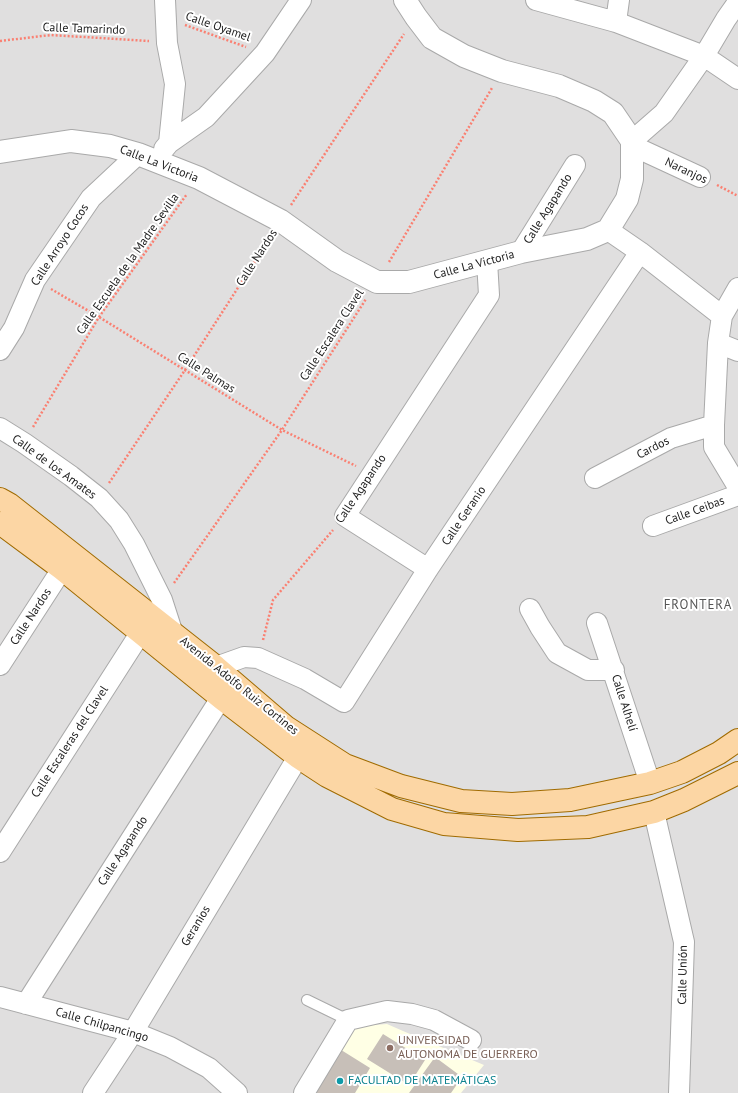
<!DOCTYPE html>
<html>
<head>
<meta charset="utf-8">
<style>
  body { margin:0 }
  canvas { display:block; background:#f2efe9 }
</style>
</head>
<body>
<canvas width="738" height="1093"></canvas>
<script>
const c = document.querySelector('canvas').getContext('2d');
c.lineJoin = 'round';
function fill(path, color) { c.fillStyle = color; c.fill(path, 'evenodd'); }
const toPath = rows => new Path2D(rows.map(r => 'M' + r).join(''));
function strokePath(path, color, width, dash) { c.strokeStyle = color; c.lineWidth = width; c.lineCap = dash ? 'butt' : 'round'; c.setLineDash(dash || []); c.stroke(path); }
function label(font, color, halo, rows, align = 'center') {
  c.font = font + ' "PT Sans",sans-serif'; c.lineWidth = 4; c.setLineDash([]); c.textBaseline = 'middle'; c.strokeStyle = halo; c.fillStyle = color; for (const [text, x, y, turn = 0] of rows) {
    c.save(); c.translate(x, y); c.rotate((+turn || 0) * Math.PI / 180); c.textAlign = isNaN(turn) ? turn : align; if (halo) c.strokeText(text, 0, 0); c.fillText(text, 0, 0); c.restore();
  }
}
fill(toPath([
  [0,0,738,0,738,1093,0,1093]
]), '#e0dfdf');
fill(toPath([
  [387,1024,403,1031,484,1065,461,1093,308,1093,347,1027]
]), '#ffffe5');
fill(toPath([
  [383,1034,425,1060,409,1085,367,1059],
  [338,1048,370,1068,355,1093,310,1093],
  [435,1057,462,1077,451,1093,409,1093]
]), '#c7bfb8');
const service = toPath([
  [307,1000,348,1020]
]);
const minor = toPath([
  [536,0,616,22,704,56,738,79],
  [616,22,619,0],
  [632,141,664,113,704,56,726,19,738,2],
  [169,143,206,117,265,53,301,0],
  [633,146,700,177],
  [164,149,169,143,175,84,167,43,165,0],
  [608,230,640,252,722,316],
  [521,252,575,165],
  [738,288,722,316,718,343,714,425,714,447,738,487],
  [718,343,738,351],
  [0,350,14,328,35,280,91,198,138,154],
  [0,428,24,443,71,476,99,498,119,520,134,544,162,600,173,634],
  [595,478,671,438,714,425],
  [653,526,738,495],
  [428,569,345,516,489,295,487,261],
  [530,609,540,627,557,653,588,670,614,670],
  [597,623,650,783],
  [0,665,62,569],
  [207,678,216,667,244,657,258,658,305,679,344,702,428,569,640,252],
  [654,812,684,942,679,1093],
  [0,852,141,632],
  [0,997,133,1032,170,1047,209,1068,237,1093],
  [26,1004,221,698],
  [93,1093,133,1032,298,757],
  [304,1093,348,1020,387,1011,412,1014,434,1020,471,1040]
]);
const tertiary = toPath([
  [0,152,71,141,110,146,138,154,199,178,281,221,337,261,377,282,409,282,521,252,587,239,608,230,627,199,632,179,632,141,613,113,594,101,559,86,502,71,464,56,432,38,416,17,405,0]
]);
const primary = toPath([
  [0,499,9,504,216,667,286,727,345,765,401,786,461,801,512,804,570,800,650,783,682,772,719,753,738,740],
  [0,523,62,569,221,698,298,757,327,776,392,809,444,824,518,830,588,827,654,812,684,800,738,773]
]);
strokePath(service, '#a9a9a9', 12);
strokePath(minor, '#a9a9a9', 22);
strokePath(tertiary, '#a9a9a9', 24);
strokePath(primary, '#a06b00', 24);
strokePath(toPath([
  [185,25,246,47],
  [0,41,51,35,149,41],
  [717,185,738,196],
  [291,205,404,34],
  [389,262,492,88],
  [51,289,99,317,282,430,356,466],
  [33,427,99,317,187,194],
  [109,483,185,370,270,238],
  [174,583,282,430,366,299],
  [263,640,273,600,333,530]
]), '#fa8072', 2.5, [2, 2]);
strokePath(service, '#fff', 10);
strokePath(minor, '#fff', 20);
strokePath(tertiary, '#fff', 22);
strokePath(primary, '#fcd6a4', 22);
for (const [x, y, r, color] of [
  [390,1048,4,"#8d6e63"],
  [340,1081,4,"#0f9aa8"]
]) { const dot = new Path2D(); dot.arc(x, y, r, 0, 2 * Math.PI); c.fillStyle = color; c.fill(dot); strokePath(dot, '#fff', 1.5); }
label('12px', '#222', '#fff', [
  ["Calle Oyamel",218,27,19],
  ["Calle Tamarindo",84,29,2],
  ["Calle La Victoria",159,164,21],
  ["Naranjos",686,171,25],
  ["Calle Agapando",548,209,-58],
  ["Calle Arroyo Cocos",60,245,-57],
  ["Calle Nardos",257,258,-57],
  ["Calle Escuela de la Madre Sevilla",128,264,-55],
  ["Calle La Victoria",474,265,-15],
  ["Calle Escalera Clavel",332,335,-57],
  ["Calle Palmas",206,373,32],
  ["Cardos",653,448,-27],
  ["Calle de los Amates",54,467,36],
  ["Calle Agapando",361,489,-56],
  ["Calle Ceibas",695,511,-20],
  ["Calle Geranio",464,516,-56],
  ["Calle Nardos",31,617,-57],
  ["Avenida Adolfo Ruiz Cortines",239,686,39],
  ["Calle Alhelí",624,703,72],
  ["Calle Escaleras del Clavel",70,742,-57],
  ["Calle Agapando",123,851,-57],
  ["Geranios",196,926,-59],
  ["Calle Unión",683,975,-89],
  ["Calle Chilpancingo",102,1025,16]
]);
label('12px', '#785e54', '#fff', [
  ["UNIVERSIDAD",398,1041],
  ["AUTONOMA DE GUERRERO",398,1055]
], 'left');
label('12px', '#0d838f', '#fff', [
  ["FACULTAD DE MATEMÁTICAS",348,1081]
], 'left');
c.letterSpacing = '1px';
label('13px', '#555', '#fff', [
  ["FRONTERA",698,605]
]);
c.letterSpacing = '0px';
</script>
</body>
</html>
